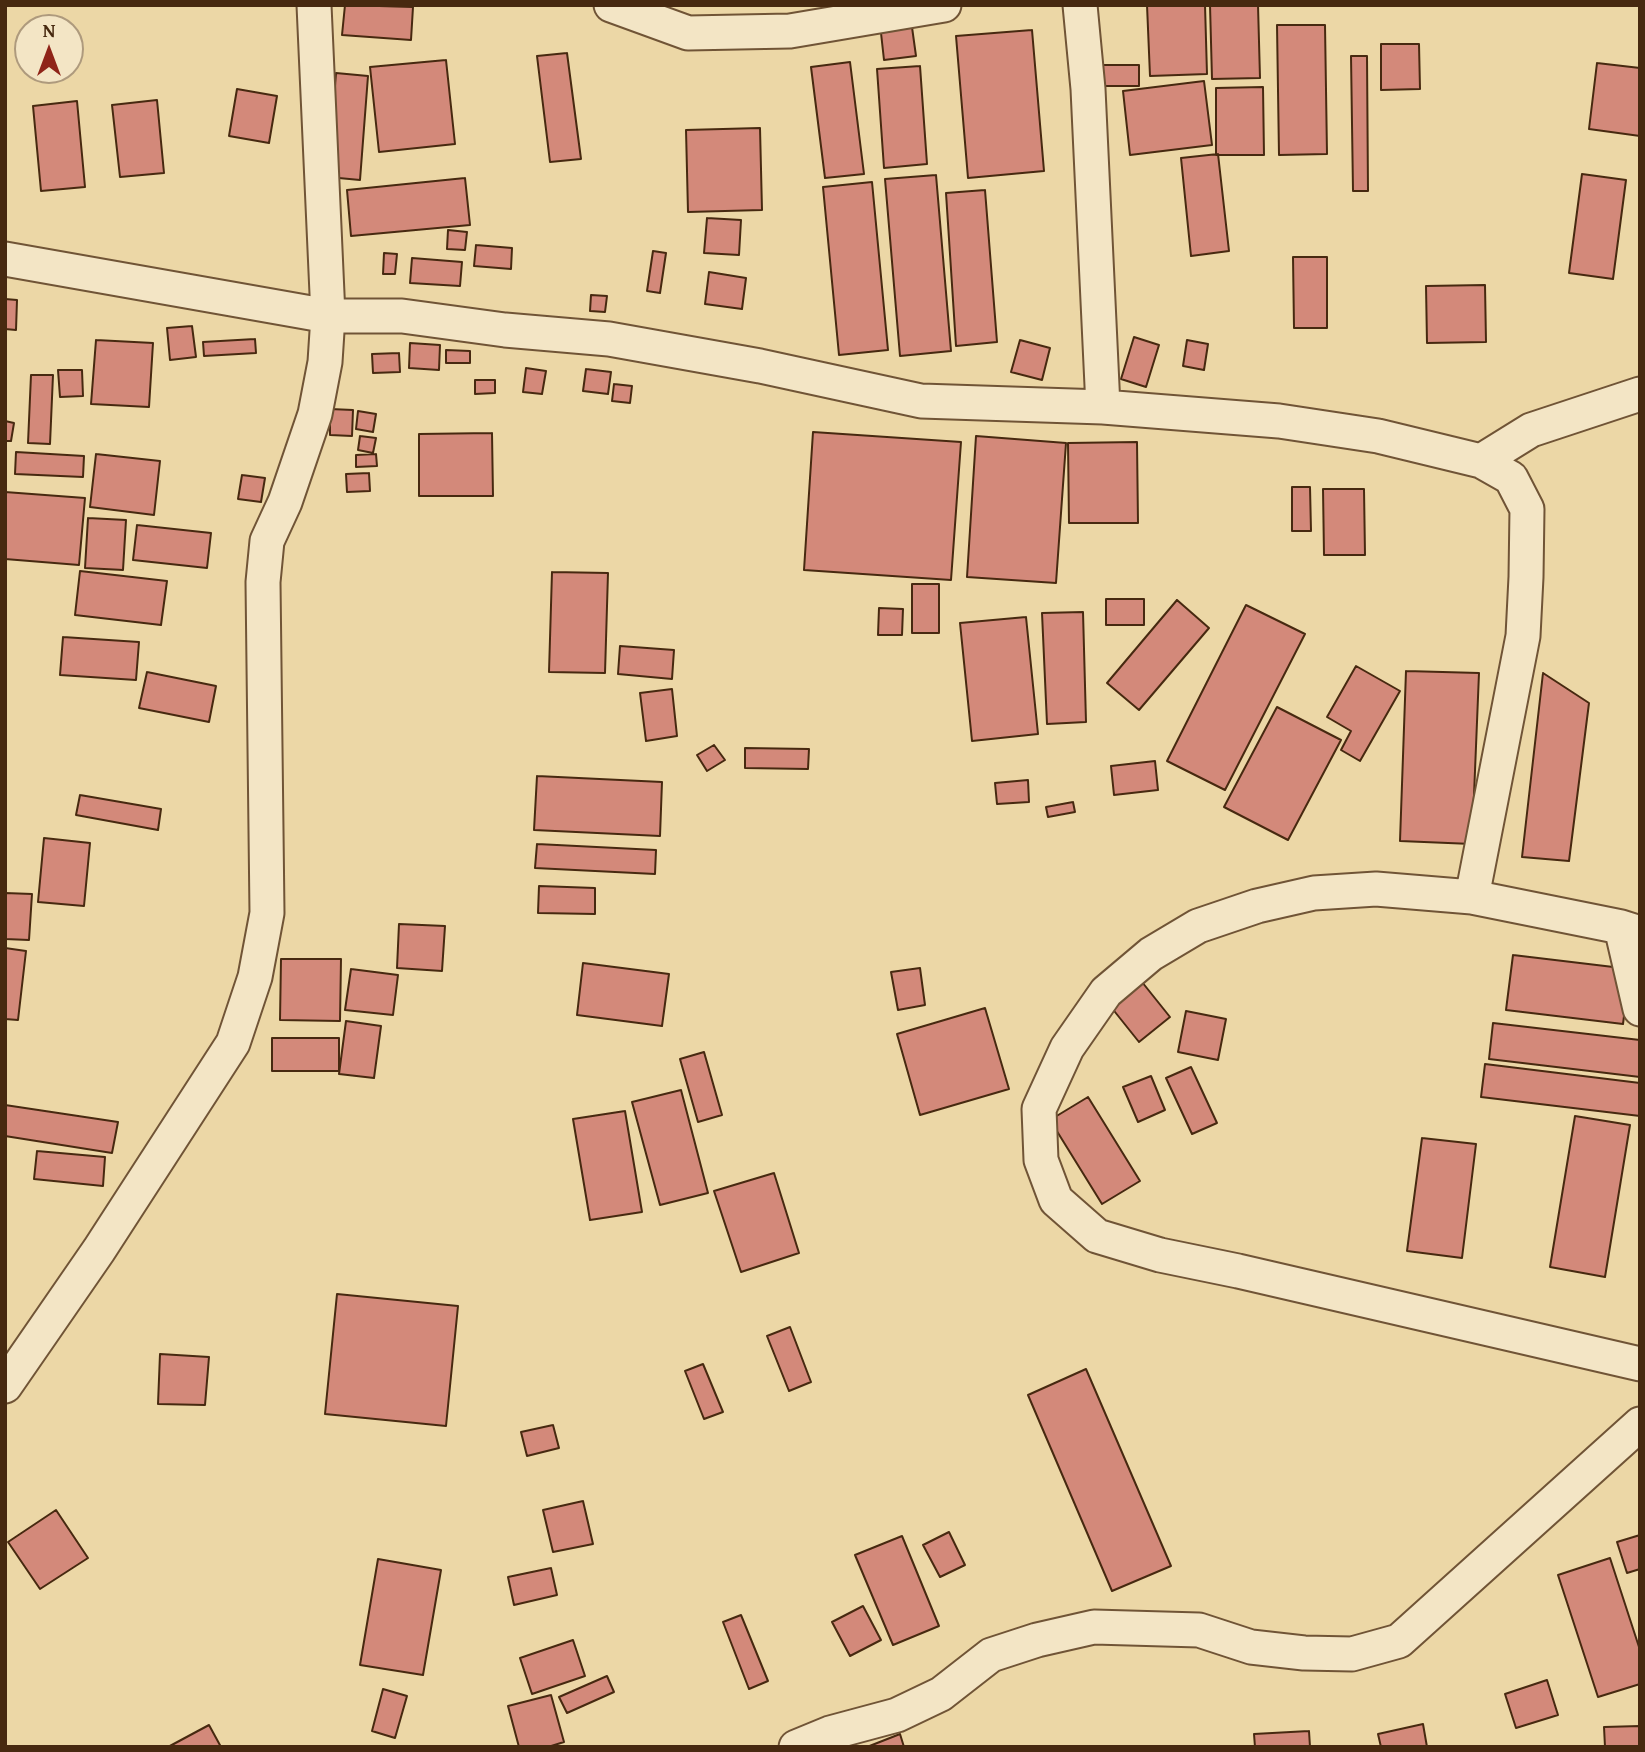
<!DOCTYPE html>
<html>
<head>
<meta charset="utf-8">
<style>
  body { margin:0 }
  #map { position:relative; width:1645px; height:1752px; overflow:hidden; background:#ecd7a6; font-family:"Gentium Book Plus",serif }
  canvas { display:block }
  .frame { position:absolute; inset:0; border:7px solid #472910; pointer-events:none }
  .north { position:absolute; left:14px; top:14px; width:70px; height:70px; box-sizing:border-box; background:#f3e5c5; border:2px solid #ae9a7d; border-radius:50%; rotate:0deg; font-size:19px; font-weight:700; line-height:28px; text-align:center; color:#472910 }
  .north::after { content:''; display:block; margin:auto; width:24px; height:32px; background:#8f2418; clip-path:polygon(50% 0,100% 100%,50% 72%,0 100%) }
</style>
</head>
<body>
<div id="map">
<canvas width="1645" height="1752"></canvas>
<div class="frame"></div>
<div class="north">N</div>
</div>
<script>
const c = document.querySelector('canvas').getContext('2d');
c.lineJoin = 'round';
function fill(path, color) { c.fillStyle = color; c.fill(path, 'evenodd'); }
const toPath = rows => new Path2D(rows.map(r => 'M' + r).join(''));
function strokePath(path, color, width, dash) { c.strokeStyle = color; c.lineWidth = width; c.lineCap = dash ? 'butt' : 'round'; c.setLineDash(dash || []); c.stroke(path); }
const building = toPath([
  [345,5,413,7,411,40,342,35,345,5],
  [1147,5,1205,5,1207,74,1150,76,1147,5],
  [1210,5,1258,5,1260,78,1212,79,1210,5],
  [911,20,916,56,884,60,880,24,911,20],
  [1277,25,1325,25,1327,154,1279,155,1277,25],
  [1032,30,1044,171,968,178,956,36,1032,30],
  [1381,44,1419,44,1420,89,1381,90,1381,44],
  [567,53,581,159,550,162,537,56,567,53],
  [1351,56,1367,56,1368,191,1353,191,1351,56],
  [446,60,455,144,379,152,370,67,446,60],
  [850,62,864,174,825,178,811,67,850,62],
  [1597,63,1640,68,1640,136,1589,129,1597,63],
  [1094,65,1139,65,1139,86,1093,86,1094,65],
  [920,66,927,164,884,168,877,69,920,66],
  [336,73,368,76,360,180,328,177,336,73],
  [1204,81,1212,145,1130,155,1123,91,1204,81],
  [1263,87,1264,155,1216,155,1216,88,1263,87],
  [237,89,277,96,269,143,229,136,237,89],
  [157,100,164,173,120,177,112,105,157,100],
  [77,101,85,187,41,191,33,106,77,101],
  [760,128,762,210,688,212,686,130,760,128],
  [1218,154,1229,251,1191,256,1181,158,1218,154],
  [1582,174,1626,180,1613,279,1569,273,1582,174],
  [936,175,951,351,900,356,885,179,936,175],
  [465,178,470,225,351,236,347,190,465,178],
  [872,182,888,350,839,355,823,187,872,182],
  [985,190,997,342,956,346,946,193,985,190],
  [707,218,741,220,739,255,704,253,707,218],
  [448,230,467,232,465,250,447,249,448,230],
  [476,245,512,248,511,269,474,266,476,245],
  [653,251,666,253,660,293,647,291,653,251],
  [384,253,397,254,395,274,383,274,384,253],
  [1293,257,1327,257,1327,328,1294,328,1293,257],
  [412,258,462,262,460,286,410,283,412,258],
  [709,272,746,278,742,309,705,304,709,272],
  [1485,285,1486,342,1427,343,1426,286,1485,285],
  [591,295,607,296,605,312,590,311,591,295],
  [5,299,17,300,16,330,5,329,5,299],
  [192,326,196,357,170,360,167,328,192,326],
  [1134,337,1159,345,1146,387,1121,379,1134,337],
  [255,339,256,353,204,356,203,342,255,339],
  [96,340,153,343,149,407,91,404,96,340],
  [1020,340,1050,348,1042,380,1011,372,1020,340],
  [1187,340,1208,344,1204,370,1183,366,1187,340],
  [410,343,440,345,439,370,409,368,410,343],
  [446,350,470,351,470,363,446,363,446,350],
  [399,353,400,372,373,373,372,354,399,353],
  [526,368,546,371,542,394,523,392,526,368],
  [586,369,611,372,608,394,583,391,586,369],
  [58,370,82,370,83,396,60,397,58,370],
  [31,375,53,375,50,444,28,443,31,375],
  [475,380,495,380,495,393,475,394,475,380],
  [614,384,632,386,630,403,612,401,614,384],
  [330,409,353,410,352,436,330,435,330,409],
  [358,411,376,414,373,432,356,429,358,411],
  [5,421,14,423,11,441,5,441,5,421],
  [813,432,961,442,951,580,804,570,813,432],
  [492,433,493,496,419,496,419,434,492,433],
  [360,436,376,438,373,453,358,450,360,436],
  [976,436,1066,443,1056,583,967,577,976,436],
  [1137,442,1138,523,1069,523,1068,443,1137,442],
  [16,452,84,456,83,477,15,474,16,452],
  [96,454,160,461,154,515,90,507,96,454],
  [376,454,377,466,356,467,356,455,376,454],
  [369,473,370,491,347,492,346,474,369,473],
  [242,475,265,478,261,502,238,499,242,475],
  [1292,487,1310,487,1311,531,1292,531,1292,487],
  [1323,489,1364,489,1365,555,1324,555,1323,489],
  [5,492,85,498,79,565,5,559,5,492],
  [88,518,126,520,123,570,85,568,88,518],
  [137,525,211,533,207,568,133,560,137,525],
  [80,571,167,581,161,625,75,615,80,571],
  [552,572,608,573,605,673,549,672,552,572],
  [912,584,939,584,939,633,912,633,912,584],
  [1106,599,1144,599,1144,625,1106,625,1106,599],
  [1177,600,1209,628,1139,710,1107,683,1177,600],
  [1246,605,1305,634,1225,790,1167,761,1246,605],
  [879,608,903,609,902,635,878,635,879,608],
  [1083,612,1086,722,1047,724,1042,613,1083,612],
  [1026,617,1038,734,972,741,960,623,1026,617],
  [63,637,139,642,136,680,60,675,63,637],
  [620,646,674,650,672,679,618,674,620,646],
  [1356,666,1400,691,1360,761,1341,750,1351,731,1327,717,1356,666],
  [1406,671,1479,673,1472,844,1400,841,1406,671],
  [147,672,216,686,209,722,139,708,147,672],
  [1543,673,1589,703,1569,861,1522,857,1543,673],
  [672,689,677,736,646,741,640,693,672,689],
  [1277,707,1341,740,1288,840,1224,807,1277,707],
  [714,745,725,760,707,771,697,755,714,745],
  [745,748,809,749,808,769,745,768,745,748],
  [1155,761,1158,790,1114,795,1111,766,1155,761],
  [537,776,662,782,660,836,534,830,537,776],
  [1028,780,1029,802,997,804,995,783,1028,780],
  [80,795,161,809,158,830,76,815,80,795],
  [1073,802,1075,812,1048,817,1046,807,1073,802],
  [44,838,90,843,84,906,38,902,44,838],
  [537,844,656,850,655,874,535,868,537,844],
  [539,886,595,888,595,914,538,913,539,886],
  [5,893,32,894,29,940,5,939,5,893],
  [399,924,445,926,442,971,397,968,399,924],
  [5,948,26,951,18,1020,5,1019,5,948],
  [1513,955,1630,969,1623,1024,1506,1010,1513,955],
  [281,959,341,959,340,1021,280,1020,281,959],
  [583,963,669,974,662,1026,577,1015,583,963],
  [920,968,925,1005,898,1010,891,972,920,968],
  [351,969,398,975,393,1015,345,1010,351,969],
  [1142,982,1170,1017,1139,1042,1111,1007,1142,982],
  [985,1008,1009,1089,920,1115,897,1034,985,1008],
  [1186,1011,1226,1019,1218,1060,1178,1052,1186,1011],
  [346,1021,381,1026,374,1078,339,1074,346,1021],
  [1493,1023,1640,1040,1640,1077,1489,1059,1493,1023],
  [272,1038,339,1038,339,1071,272,1071,272,1038],
  [704,1052,722,1115,698,1122,680,1059,704,1052],
  [1485,1064,1640,1083,1640,1116,1481,1097,1485,1064],
  [1191,1067,1217,1123,1192,1134,1166,1078,1191,1067],
  [1151,1076,1165,1110,1138,1122,1123,1087,1151,1076],
  [681,1090,708,1193,660,1205,632,1102,681,1090],
  [1088,1097,1140,1181,1102,1204,1050,1120,1088,1097],
  [5,1105,118,1122,112,1153,5,1136,5,1105],
  [625,1111,642,1212,590,1220,573,1119,625,1111],
  [1575,1116,1630,1125,1605,1277,1550,1267,1575,1116],
  [1422,1138,1476,1144,1462,1258,1407,1251,1422,1138],
  [37,1151,105,1157,103,1186,34,1179,37,1151],
  [774,1173,799,1253,741,1272,714,1191,774,1173],
  [337,1294,458,1306,446,1426,325,1414,337,1294],
  [790,1327,811,1382,789,1391,767,1336,790,1327],
  [160,1354,209,1357,205,1405,158,1404,160,1354],
  [703,1364,723,1412,704,1419,685,1371,703,1364],
  [1086,1369,1171,1566,1112,1591,1028,1395,1086,1369],
  [553,1425,559,1448,527,1456,521,1432,553,1425],
  [583,1501,593,1544,553,1552,543,1510,583,1501],
  [56,1510,88,1558,40,1589,8,1542,56,1510],
  [949,1532,965,1565,940,1577,923,1545,949,1532],
  [1640,1535,1640,1569,1627,1573,1617,1542,1640,1535],
  [902,1536,939,1626,893,1645,855,1555,902,1536],
  [1610,1558,1640,1650,1640,1684,1598,1697,1558,1575,1610,1558],
  [378,1559,441,1570,423,1675,360,1665,378,1559],
  [551,1568,557,1595,514,1605,508,1577,551,1568],
  [863,1606,881,1640,850,1656,832,1622,863,1606],
  [741,1615,768,1681,749,1689,723,1622,741,1615],
  [573,1640,585,1676,532,1694,520,1658,573,1640],
  [607,1676,614,1692,567,1713,559,1697,607,1676],
  [1547,1680,1558,1715,1516,1728,1505,1694,1547,1680],
  [383,1689,407,1696,395,1738,372,1731,383,1689],
  [551,1695,564,1742,548,1747,519,1747,508,1706,551,1695],
  [1423,1724,1427,1747,1381,1747,1378,1734,1423,1724],
  [209,1725,221,1747,168,1747,209,1725],
  [1640,1726,1640,1747,1605,1747,1604,1727,1640,1726],
  [1309,1731,1310,1747,1255,1747,1254,1734,1309,1731],
  [900,1734,904,1747,867,1747,900,1734]
]);
fill(building, '#d3897a');
strokePath(building, '#472910', 2);
const minor = toPath([
  [611,5,688,33,790,31,944,5],
  [1080,5,1088,89,1103,407],
  [5,259,328,316,402,316,505,330,609,339,760,366,921,401,1103,407,1279,421,1378,436,1481,461,1511,478,1527,509,1526,577,1523,636,1472,897],
  [1481,461,1531,430,1640,394],
  [1621,927,1640,1009],
  [1640,933,1621,927,1472,897,1376,889,1314,893,1257,906,1198,926,1151,954,1106,992,1067,1048,1039,1109,1041,1160,1056,1200,1097,1236,1160,1255,1238,1271,1640,1364],
  [5,1386,99,1250,233,1043,255,977,267,913,263,582,267,541,285,502,315,414,325,362,328,316,314,5],
  [796,1747,830,1733,897,1715,941,1694,991,1655,1037,1640,1094,1627,1199,1630,1251,1647,1304,1653,1352,1654,1399,1641,1640,1424]
]);
strokePath(minor, '#705436', 37);
strokePath(minor, '#f3e5c5', 33);
</script>
</body>
</html>
